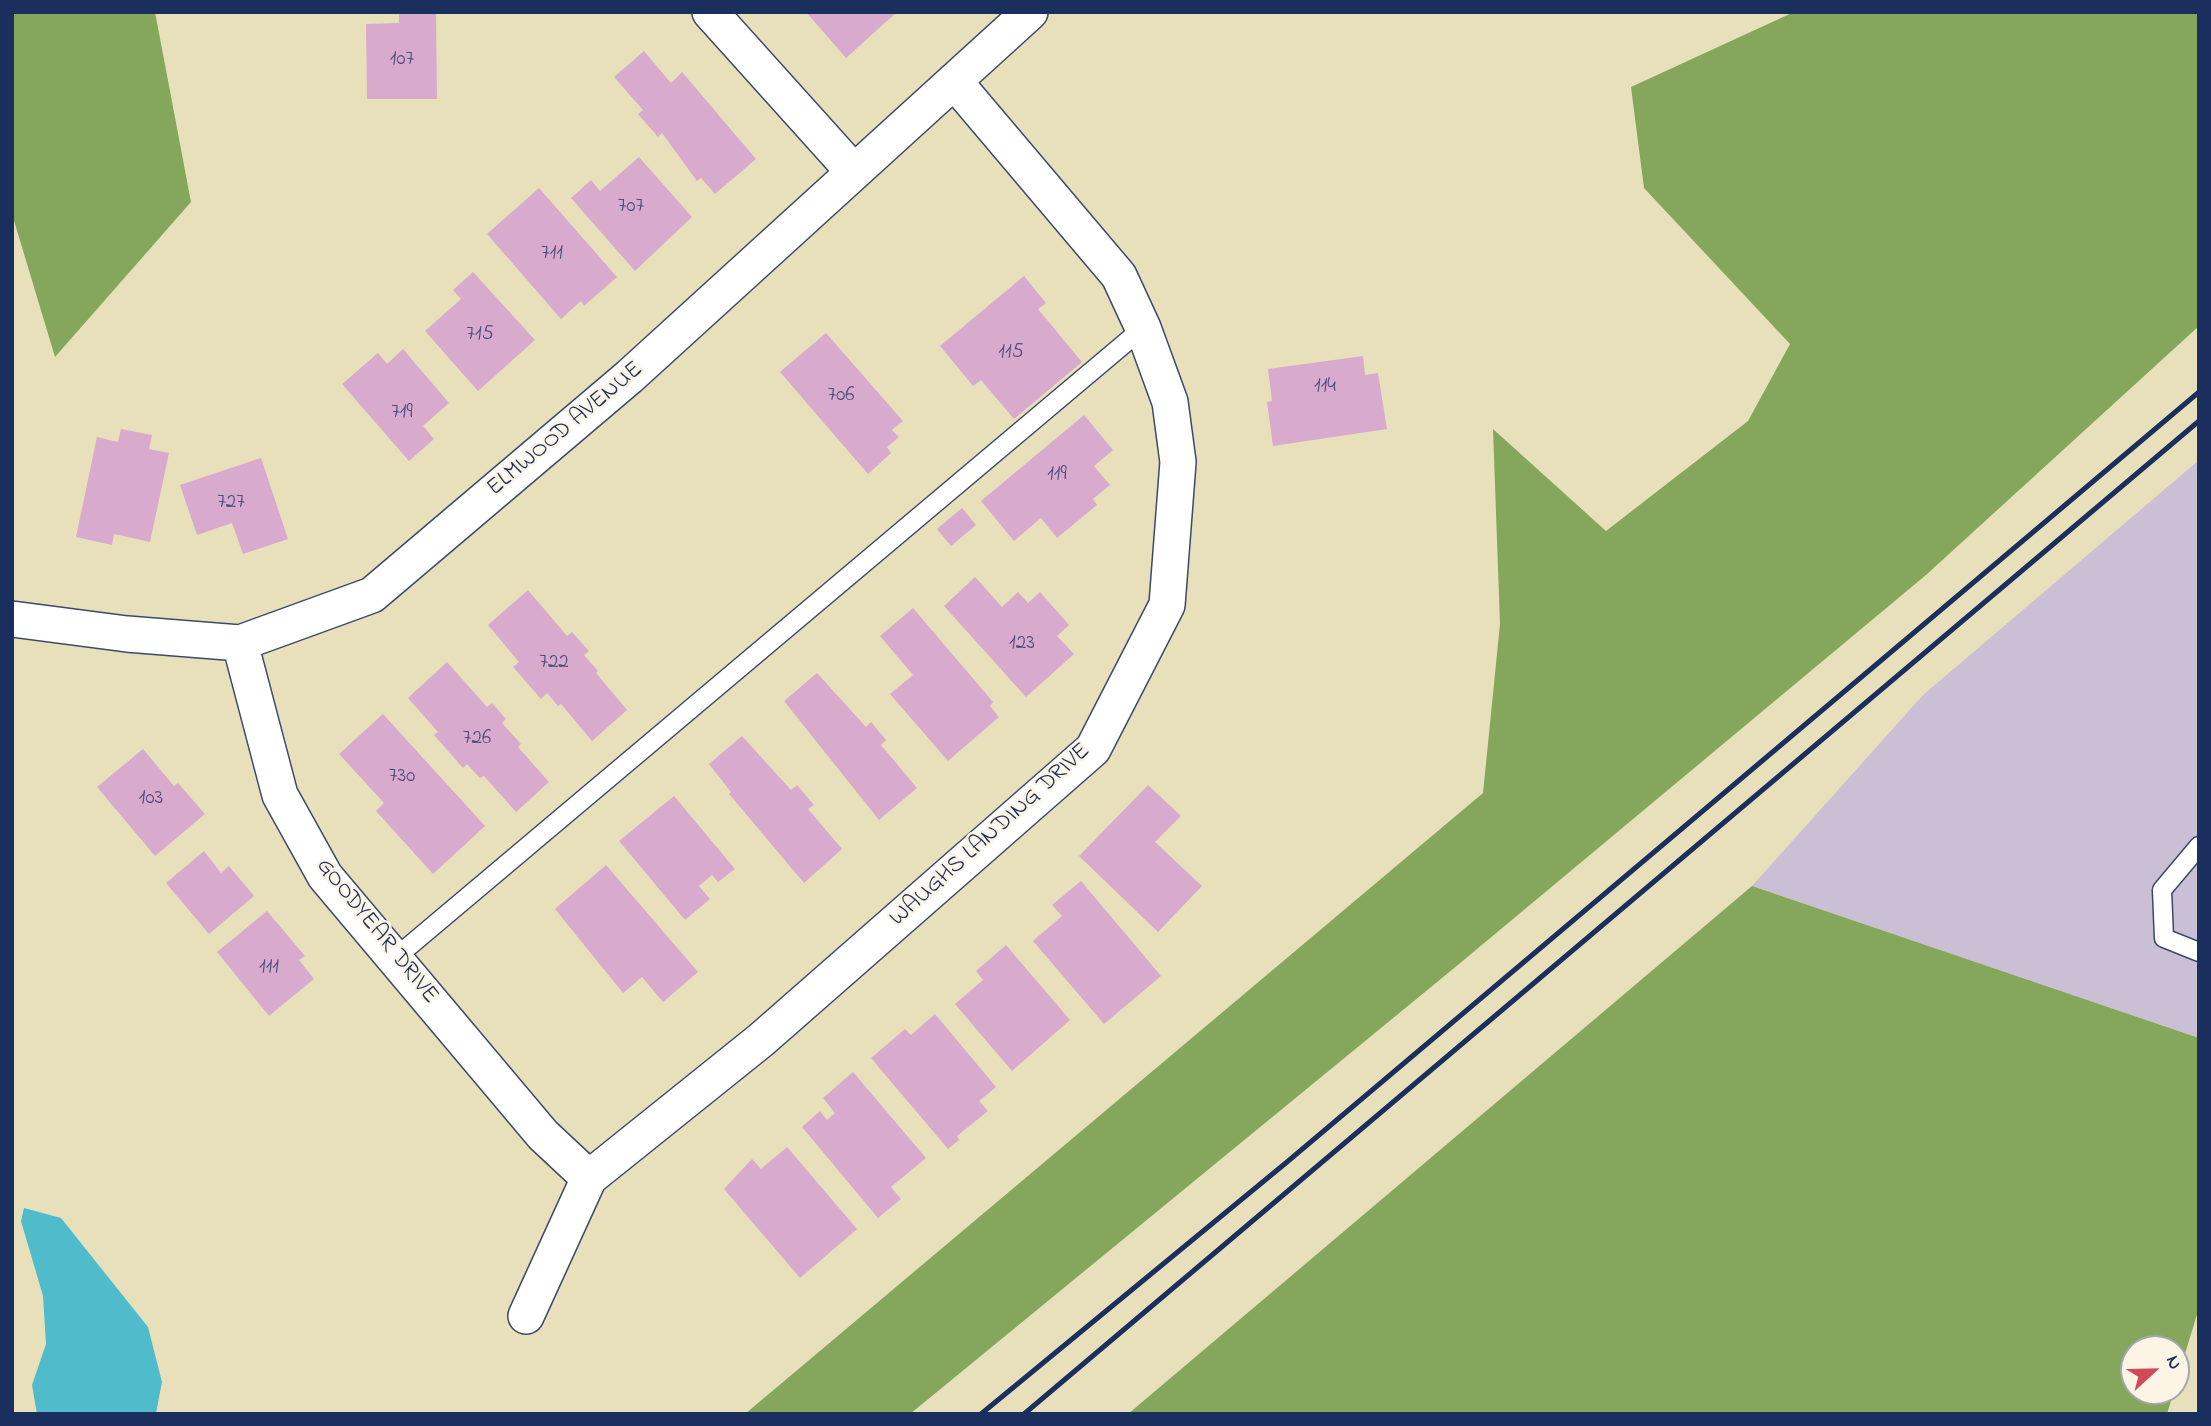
<!DOCTYPE html>
<html>
<head>
<meta charset="utf-8">
<style>
  body { margin:0 }
  #map { position:relative; width:2211px; height:1426px; overflow:hidden; background:#e8e0bb; font-family:"Indie Flower",sans-serif }
  canvas { display:block }
  .frame { position:absolute; inset:0; border:14px solid #1b2f5e; pointer-events:none }
  .north { position:absolute; left:2120px; top:1335px; width:70px; height:70px; box-sizing:border-box; background:#fcf5e5; border:2px solid #a2a6af; border-radius:50%; rotate:68deg; font-size:19px; font-weight:700; line-height:28px; text-align:center; color:#1b2f5e }
  .north::after { content:''; display:block; margin:auto; width:24px; height:32px; background:#d1495b; clip-path:polygon(50% 0,100% 100%,50% 72%,0 100%) }
</style>
</head>
<body>
<div id="map">
<canvas width="2211" height="1426"></canvas>
<div class="frame"></div>
<div class="north">N</div>
</div>
<script>
const c = document.querySelector('canvas').getContext('2d');
c.lineJoin = 'round';
function fill(path, color) { c.fillStyle = color; c.fill(path, 'evenodd'); }
const toPath = rows => new Path2D(rows.map(r => 'M' + r).join(''));
function strokePath(path, color, width, dash) { c.strokeStyle = color; c.lineWidth = width; c.lineCap = dash ? 'butt' : 'round'; c.setLineDash(dash || []); c.stroke(path); }
function label(font, color, halo, rows, align = 'center') {
  c.font = font + ' "Indie Flower",sans-serif'; c.lineWidth = 5; c.setLineDash([]); c.textBaseline = 'middle'; c.strokeStyle = halo; c.fillStyle = color; for (const [text, x, y, turn = 0] of rows) {
    c.save(); c.translate(x, y); c.rotate((+turn || 0) * Math.PI / 180); c.textAlign = isNaN(turn) ? turn : align; if (halo) c.strokeText(text, 0, 0); c.fillText(text, 0, 0); c.restore();
  }
}
fill(toPath([
  [2199,460,2199,1038,1752,886,1923,695]
]), '#cbbfd5');
fill(toPath([
  [12,12,155,12,191,202,55,357,12,214],
  [1794,12,2199,12,2199,326,1926,575,1453,969,910,1414,745,1414,1483,793,1500,624,1493,429,1606,531,1748,421,1790,344,1644,188,1631,87],
  [1752,886,2199,1038,2199,1308,2176,1383,2176,1349,2134,1349,2134,1391,2174,1391,2167,1414,1128,1414]
]), '#84a75c');
fill(toPath([
  [24,1208,61,1218,148,1327,162,1382,156,1413,37,1414,32,1385,46,1344,43,1296,21,1221]
]), '#50bccb');
fill(toPath([
  [399,12,436,12,437,99,367,99,366,24,399,23],
  [806,12,897,12,846,58],
  [644,51,671,83,682,72,756,159,715,194,701,178,697,181,662,133,658,137,638,114,643,110,614,77],
  [639,157,692,217,635,271,571,198,591,180,600,191],
  [539,188,617,277,584,306,581,301,561,319,487,234],
  [473,272,535,340,478,391,425,331,461,299,453,290],
  [1024,276,1046,303,1038,309,1082,362,1014,419,981,380,973,386,940,346],
  [826,333,903,421,892,430,899,437,887,447,891,453,868,474,780,372],
  [403,349,449,403,423,426,434,439,409,461,342,384,378,353,387,364],
  [1363,356,1365,375,1378,373,1387,429,1273,446,1267,402,1272,401,1268,369],
  [1084,415,1113,450,1094,466,1110,485,1093,499,1097,505,1057,538,1041,518,1014,541,981,501],
  [121,429,152,435,149,449,169,453,150,542,114,534,112,545,76,537,97,437,118,442],
  [261,458,288,539,243,554,232,523,197,535,180,485],
  [962,508,976,525,951,546,937,529],
  [975,577,1002,607,1018,592,1028,603,1040,592,1069,625,1057,636,1074,654,1026,697,944,606],
  [528,590,567,636,572,632,589,651,584,655,598,671,596,673,627,710,592,741,561,704,558,706,547,693,541,699,513,667,519,662,488,625],
  [913,608,993,702,990,706,999,717,948,761,890,694,913,675,880,636],
  [447,662,487,707,492,703,506,719,502,723,521,744,518,747,549,782,516,812,484,776,480,778,467,764,463,768,434,735,438,732,408,698],
  [817,673,866,727,871,722,886,740,881,745,917,788,879,820,784,701],
  [383,714,485,826,433,874,376,811,384,803,339,754],
  [742,736,791,790,797,785,814,805,808,809,842,849,804,883,729,794,731,792,709,764],
  [143,749,174,786,178,783,205,814,155,856,97,787],
  [1148,785,1181,816,1155,842,1202,886,1158,932,1079,856],
  [674,796,735,869,718,882,712,875,699,886,710,899,685,920,619,841],
  [204,851,221,873,229,866,254,896,209,934,166,883],
  [606,865,698,972,663,1002,642,977,623,993,555,909],
  [1081,881,1161,976,1104,1024,1033,941,1062,916,1052,905],
  [267,911,305,956,299,960,314,979,269,1016,217,952],
  [1006,945,1070,1020,1012,1071,955,1004,983,980,976,971],
  [935,1014,996,1087,979,1101,988,1111,957,1136,959,1140,948,1149,871,1058,905,1029,911,1035],
  [853,1072,926,1158,891,1187,901,1199,878,1218,802,1127,820,1111,827,1120,835,1113,823,1098],
  [787,1147,857,1229,800,1278,724,1189,752,1159,761,1169]
]), '#d8aacd');
const service = toPath([
  [2199,846,2162,890,2164,938,2199,952],
  [395,958,1143,328]
]);
const minor = toPath([
  [710,12,853,171],
  [12,619,127,634,240,643,372,595,629,377,1030,12],
  [240,643,280,795,325,876,543,1135,589,1178],
  [526,1316,589,1178,761,1040,1093,749,1167,605,1178,462,1170,402,1143,328,1119,276,954,81]
]);
strokePath(service, '#3a4a6c', 21);
strokePath(minor, '#3a4a6c', 38);
strokePath(service, '#fff', 18);
strokePath(minor, '#fff', 35);
strokePath(toPath([
  [981,1414,1287,1162,2199,392],
  [1024,1414,2199,421]
]), '#1b2f5e', 5);
label('21px', '#4a4e7a', null, [
  ["107",402,61],
  ["707",631,208],
  ["711",552,255],
  ["715",480,336],
  ["115",1011,354],
  ["114",1325,388],
  ["706",841,397],
  ["719",402,414],
  ["119",1057,476],
  ["727",231,504],
  ["123",1022,645],
  ["722",554,664],
  ["726",477,740],
  ["730",402,778],
  ["103",151,800],
  ["111",269,969]
]);
label('24px', '#1b2f5e', '#fcf5e5', [
  ["ELMWOOD AVENUE",566,430,-40],
  ["WAUGHS LANDING DRIVE",991,836,-42],
  ["GOODYEAR DRIVE",376,932,51]
]);
</script>
</body>
</html>
